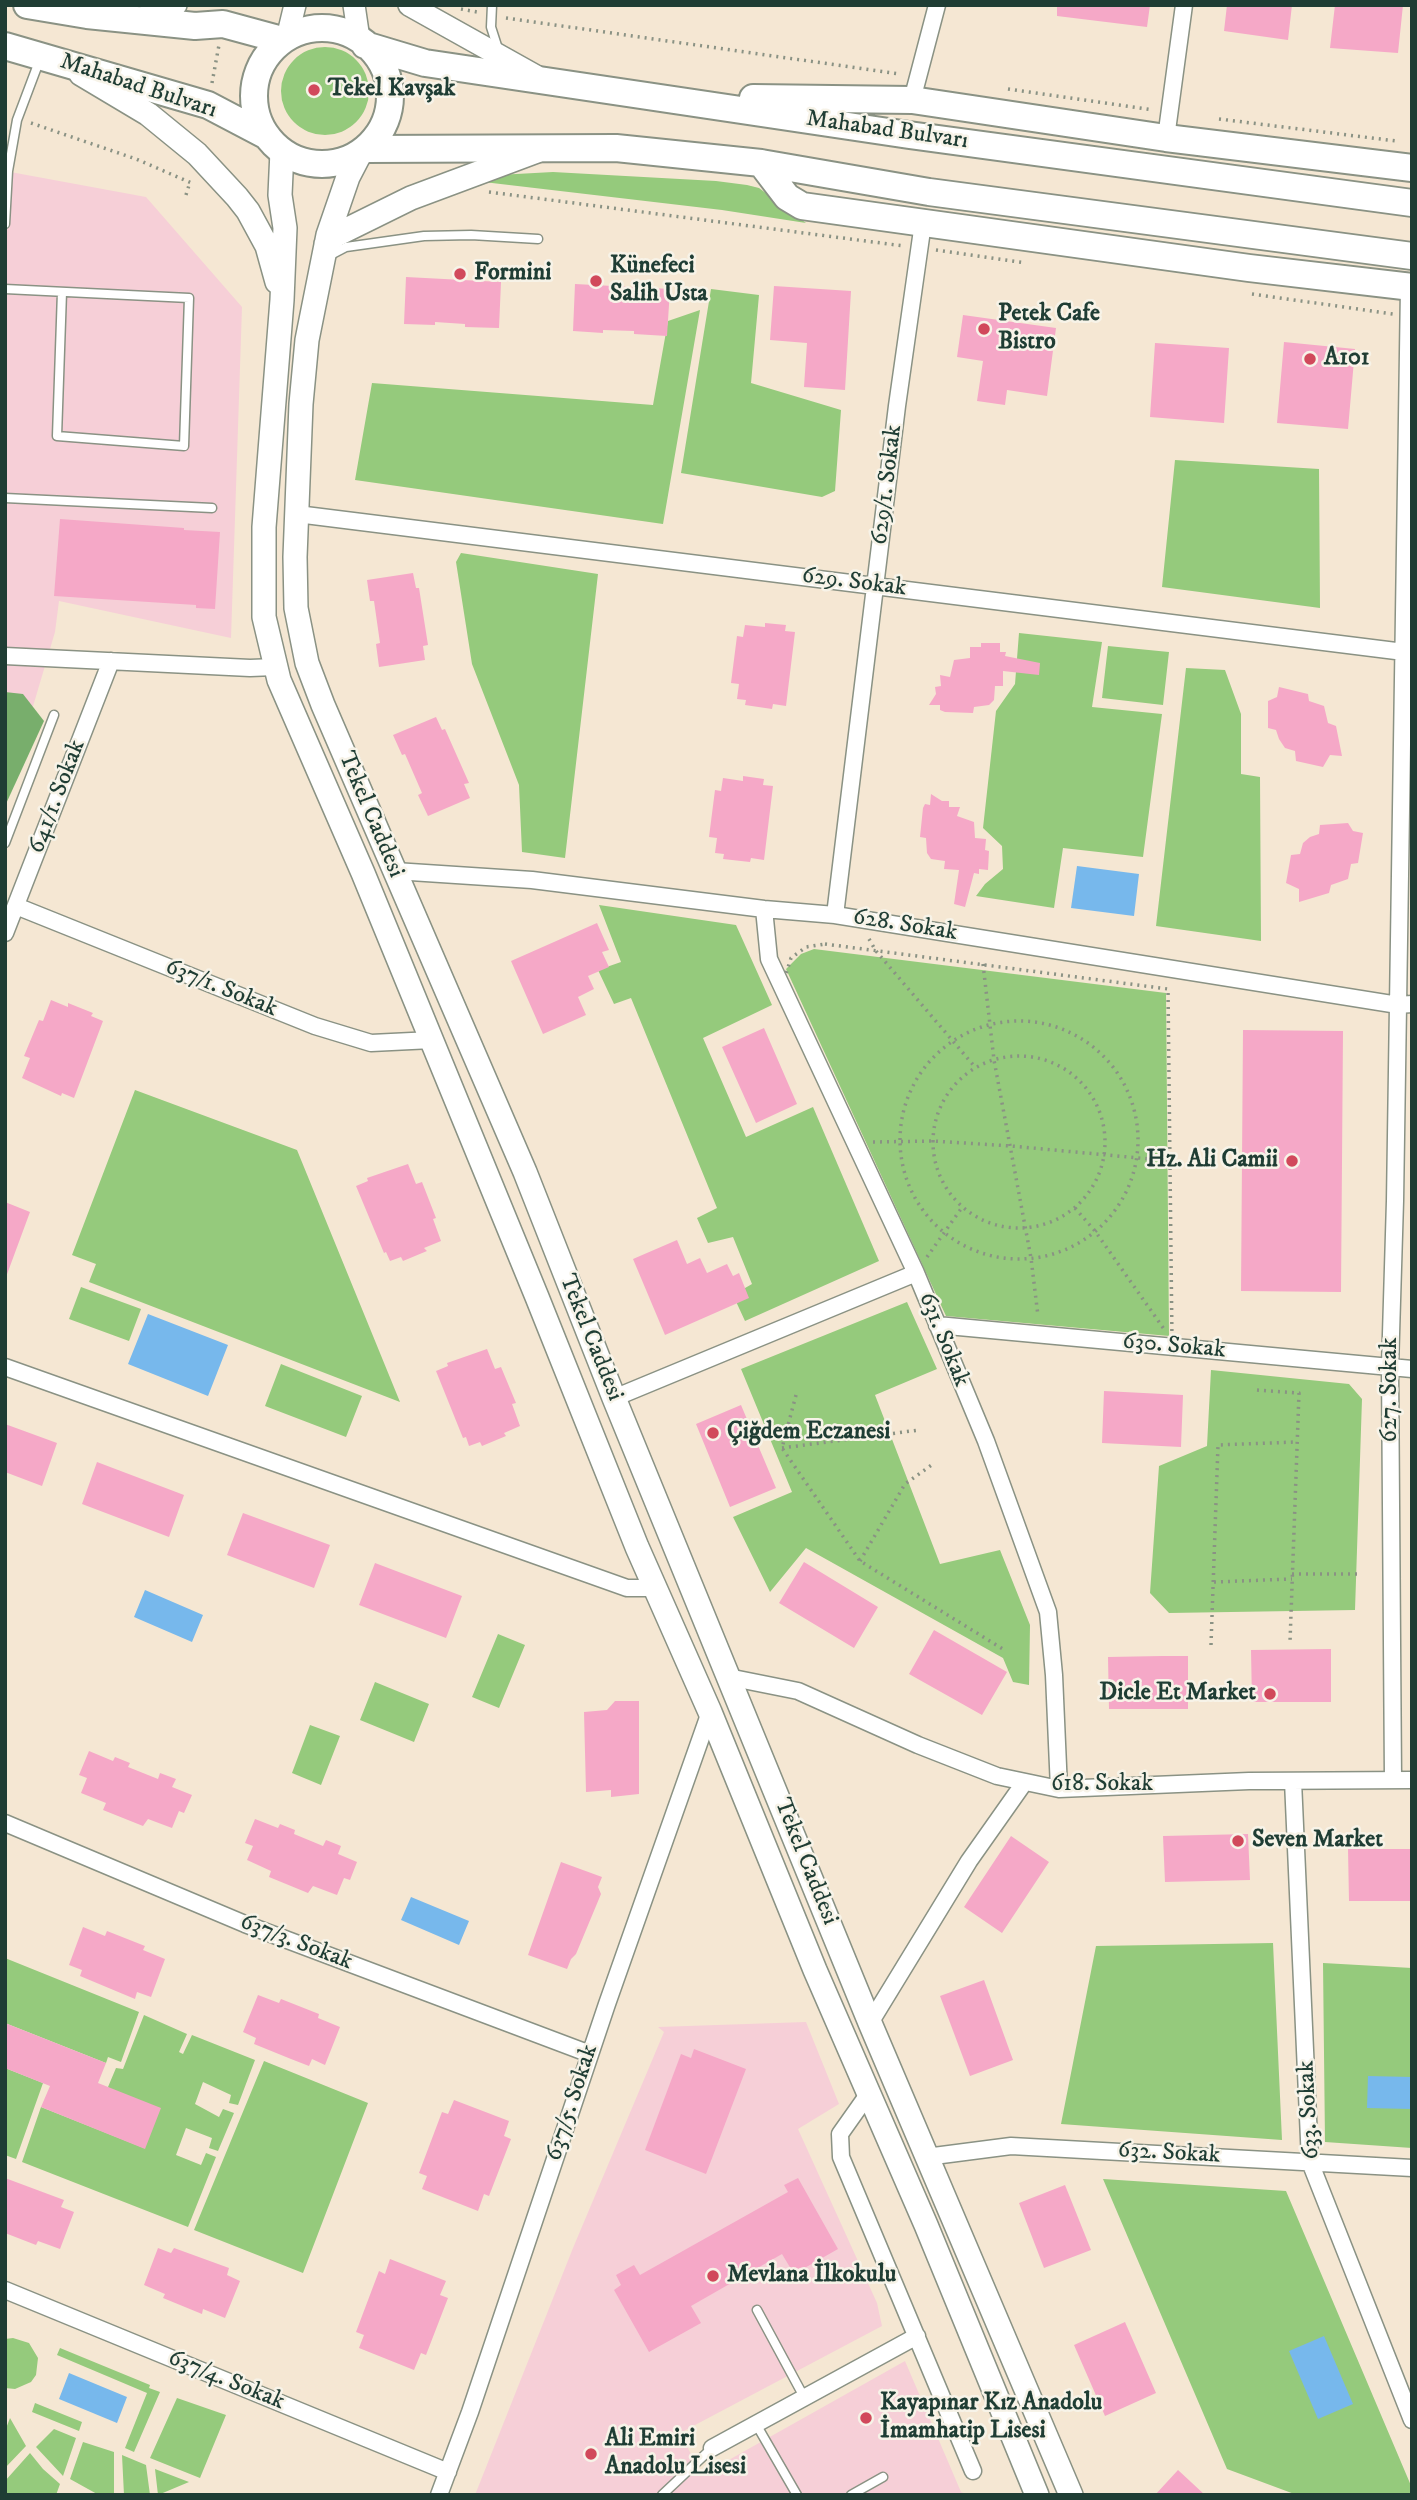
<!DOCTYPE html>
<html>
<head>
<meta charset="utf-8">
<style>
  body { margin:0 }
  #map { position:relative; width:1417px; height:2500px; overflow:hidden; background:#f5e7d3; font-family:"IM FELL DW Pica",serif }
  canvas { display:block }
  .frame { position:absolute; inset:0; border:7px solid #1f3d34; pointer-events:none }
</style>
</head>
<body>
<div id="map">
<canvas width="1417" height="2500"></canvas>
<div class="frame"></div>
</div>
<script>
const c = document.querySelector('canvas').getContext('2d');
c.lineJoin = 'round';
function fill(path, color) { c.fillStyle = color; c.fill(path, 'evenodd'); }
const toPath = rows => new Path2D(rows.map(r => 'M' + r).join(''));
function strokePath(path, color, width, dash) { c.strokeStyle = color; c.lineWidth = width; c.lineCap = dash ? 'butt' : 'round'; c.setLineDash(dash || []); c.stroke(path); }
function label(font, color, halo, rows, align = 'center') {
  c.font = font + ' "IM FELL DW Pica",serif'; c.lineWidth = 5; c.setLineDash([]); c.textBaseline = 'middle'; c.strokeStyle = halo; c.fillStyle = color; for (const [text, x, y, turn = 0] of rows) {
    c.save(); c.translate(x, y); c.rotate((+turn || 0) * Math.PI / 180); c.textAlign = isNaN(turn) ? turn : align; if (halo) c.strokeText(text, 0, 0); c.fillText(text, 0, 0); c.restore();
  }
}
fill(toPath([
  [5,171,146,197,242,307,231,638,59,601,55,632,5,801],
  [806,2022,839,2104,798,2129,877,2303,882,2326,680,2433,702,2475,905,2361,961,2492,969,2495,475,2495,573,2248,664,2032,658,2027]
]), '#f6cfd7');
fill(toPath([
  '281 91a44 44 0 1 1 88 0a44 44 0 1 1-88 0Z',
  [553,172,716,181,747,185,759,188,806,223,722,210,475,181,498,175],
  [711,289,759,295,751,383,841,410,835,491,822,497,681,473],
  [700,310,663,524,355,480,372,383,653,405,668,321],
  [1175,460,1319,469,1320,608,1162,587],
  [461,553,598,574,565,858,522,852,519,785,472,664,456,562],
  [1019,633,1102,642,1092,707,1162,714,1143,857,1063,848,1054,908,976,896,985,884,1003,869,1002,846,983,828,996,711,1015,684],
  [1108,646,1169,652,1163,705,1102,698],
  [1186,668,1225,670,1241,714,1241,774,1260,777,1261,941,1156,926],
  [599,905,736,925,772,1005,703,1038,746,1137,813,1107,879,1261,745,1321,733,1295,752,1284,733,1237,708,1243,697,1218,717,1208,631,998,614,1004,598,970,621,962],
  [814,949,1166,993,1169,1336,946,1316,786,969,801,954],
  [135,1090,297,1150,400,1402,89,1282,96,1264,72,1255],
  [81,1287,141,1309,129,1341,69,1319],
  [907,1302,937,1369,875,1395,940,1564,1000,1550,1030,1625,1029,1685,1013,1682,1003,1658,806,1548,770,1592,733,1517,792,1492,741,1369],
  [281,1364,362,1396,346,1437,265,1406],
  [1211,1370,1349,1384,1362,1399,1355,1610,1169,1613,1150,1593,1159,1466,1207,1446],
  [498,1634,525,1645,499,1708,472,1697],
  [375,1682,429,1704,414,1742,360,1720],
  [310,1725,340,1736,321,1785,292,1773],
  [1273,1943,1282,2140,1061,2124,1096,1946],
  [5,1958,139,2012,121,2062,108,2057,106,2063,5,2023],
  [1323,1963,1412,1968,1412,2148,1325,2142],
  [144,2015,187,2034,179,2052,183,2054,192,2035,255,2060,238,2105,229,2103,231,2095,203,2082,195,2104,219,2117,223,2109,234,2113,218,2151,209,2148,212,2138,186,2128,176,2155,201,2165,206,2153,216,2157,188,2227,22,2162,41,2107,144,2148,108,2087,116,2068,123,2069],
  [264,2061,368,2103,303,2273,194,2230],
  [5,2068,43,2083,16,2159,5,2155],
  [1103,2179,1286,2191,1412,2488,1412,2495,1297,2495,1227,2469],
  [13,2338,29,2343,38,2358,36,2375,31,2382,15,2389,5,2388,5,2339],
  [60,2348,150,2385,149,2388,160,2392,134,2452,125,2448,147,2393,57,2355],
  [177,2398,226,2415,200,2478,150,2458],
  [35,2403,82,2422,79,2431,32,2412],
  [10,2418,26,2446,5,2468,5,2431],
  [54,2429,76,2438,63,2476,36,2447],
  [83,2442,114,2452,114,2495,97,2494,70,2479],
  [30,2453,43,2469,60,2484,56,2495,5,2495,5,2481],
  [122,2455,146,2465,150,2495,124,2495],
  [155,2469,189,2482,158,2495]
]), '#95ca7c');
fill(toPath([
  [5,692,23,694,44,721,5,806]
]), '#78ae6c');
fill(toPath([
  [1077,866,1139,874,1134,916,1071,908],
  [148,1314,228,1345,208,1396,128,1364],
  [145,1590,203,1615,192,1642,134,1617],
  [411,1897,469,1921,459,1945,401,1920],
  [1368,2076,1412,2077,1412,2109,1367,2108],
  [1324,2336,1353,2404,1318,2419,1289,2351],
  [69,2373,127,2397,117,2423,59,2399]
]), '#77b8ec');
fill(toPath([
  [1057,5,1150,5,1147,27,1057,16],
  [1227,5,1292,5,1288,40,1224,31],
  [1335,5,1403,5,1398,53,1330,48],
  [406,277,501,282,499,328,465,327,465,324,435,322,435,325,404,324],
  [575,284,670,289,667,336,634,334,634,331,603,330,603,333,573,331],
  [774,286,851,291,845,390,804,387,807,343,770,340],
  [963,315,1056,328,1047,396,1007,390,1005,405,977,401,983,361,957,357],
  [1284,342,1355,349,1348,429,1277,423],
  [1155,343,1229,348,1224,423,1150,417],
  [60,519,184,528,184,530,220,532,215,609,196,608,196,605,54,596],
  [413,573,416,588,419,588,428,645,423,646,425,660,379,667,376,644,380,643,374,601,370,601,367,580],
  [765,623,786,625,785,631,795,632,786,706,773,704,772,709,745,705,746,700,737,699,739,684,731,683,737,636,743,637,745,625,765,627],
  [981,643,1000,643,1000,652,1006,652,1005,656,1040,663,1039,675,1003,671,1003,686,995,686,994,700,989,705,974,707,973,713,945,712,940,710,940,705,929,705,936,694,935,687,941,686,940,675,950,677,954,660,970,658,970,647,981,647],
  [1279,687,1308,694,1309,701,1324,706,1328,723,1336,726,1342,756,1330,755,1323,767,1296,761,1295,751,1285,748,1279,739,1276,730,1268,728,1268,701,1277,697],
  [436,717,442,730,445,729,469,783,464,784,470,798,428,816,418,795,422,793,405,754,402,755,393,735],
  [743,776,764,779,763,785,773,786,764,860,751,858,750,862,723,859,724,854,715,853,717,838,709,837,715,790,721,791,723,778,743,781],
  [931,794,942,801,949,801,949,807,960,807,957,816,974,822,975,838,986,839,985,850,989,851,988,870,979,869,979,874,974,873,965,907,954,904,959,870,944,869,945,861,931,859,927,853,926,838,920,837,923,808,925,804,930,805],
  [1348,823,1353,831,1363,833,1358,863,1351,864,1348,879,1331,885,1329,893,1299,902,1299,889,1286,883,1291,855,1300,854,1303,843,1310,837,1319,834,1320,825],
  [597,923,609,950,602,952,609,967,588,976,594,989,578,997,586,1015,543,1034,511,961],
  [51,1000,68,1007,68,1003,93,1013,91,1016,103,1021,74,1098,62,1093,61,1096,22,1078,30,1058,24,1056,39,1020,43,1021],
  [764,1028,797,1104,756,1123,722,1047],
  [1243,1030,1343,1031,1341,1292,1241,1291],
  [408,1164,416,1184,422,1182,436,1218,433,1219,441,1241,424,1248,427,1251,403,1261,401,1257,390,1261,386,1252,384,1253,356,1186,368,1181,367,1178],
  [5,1202,30,1212,6,1277,5,1277],
  [677,1240,687,1264,700,1258,707,1273,727,1264,733,1276,739,1273,749,1298,665,1335,633,1259],
  [487,1349,495,1369,501,1367,516,1403,512,1404,520,1426,504,1433,506,1436,482,1446,480,1442,469,1446,466,1437,463,1438,436,1371,448,1366,447,1363],
  [1104,1391,1183,1395,1181,1447,1102,1443],
  [741,1405,776,1488,730,1507,696,1424],
  [5,1424,57,1443,42,1486,5,1472],
  [97,1462,184,1495,169,1537,82,1504],
  [243,1513,330,1545,314,1588,227,1555],
  [804,1562,878,1607,854,1648,779,1603],
  [375,1563,462,1596,446,1638,359,1605],
  [934,1630,1007,1672,982,1715,909,1674],
  [1331,1649,1331,1702,1252,1702,1251,1650],
  [1162,1656,1188,1656,1188,1709,1109,1709,1108,1657],
  [615,1701,639,1701,639,1794,611,1797,611,1790,586,1792,584,1712,607,1710],
  [89,1751,113,1761,115,1757,130,1763,128,1767,158,1779,160,1773,176,1779,172,1787,192,1795,184,1813,179,1811,172,1828,148,1819,143,1826,103,1810,106,1803,81,1793,87,1778,79,1775],
  [255,1819,278,1828,280,1824,295,1830,294,1834,323,1846,326,1840,341,1846,338,1854,357,1862,350,1880,344,1878,337,1895,313,1886,308,1893,269,1877,271,1871,247,1860,253,1846,245,1843],
  [1248,1834,1250,1880,1165,1882,1163,1836],
  [1011,1836,1049,1862,1002,1933,964,1907],
  [1348,1849,1412,1849,1412,1901,1349,1901],
  [561,1862,602,1877,598,1887,601,1894,576,1954,571,1959,567,1969,528,1955],
  [83,1927,105,1936,107,1931,145,1946,143,1950,165,1959,151,1997,137,1992,135,1999,80,1976,82,1970,69,1965],
  [984,1980,1013,2060,970,2076,940,1996],
  [258,1995,279,2003,281,1999,319,2014,318,2018,340,2027,325,2065,312,2059,309,2066,291,2059,254,2044,256,2038,243,2032],
  [5,2023,106,2063,98,2083,161,2108,145,2149,41,2107,50,2086,5,2068],
  [694,2049,746,2069,706,2174,645,2150,681,2054,691,2058],
  [454,2100,509,2121,504,2136,511,2139,489,2196,484,2194,478,2211,422,2189,427,2176,419,2173,442,2112,448,2114],
  [5,2178,64,2200,61,2207,74,2212,60,2249,38,2241,36,2245,5,2233],
  [798,2178,838,2249,794,2274,782,2254,691,2306,701,2323,649,2352,614,2290,621,2285,616,2275,634,2265,640,2275,788,2192,784,2185],
  [1065,2185,1091,2250,1044,2268,1019,2203],
  [158,2248,171,2253,174,2248,229,2268,227,2275,240,2281,225,2318,203,2309,202,2314,163,2298,165,2294,144,2285],
  [390,2259,446,2281,440,2295,448,2298,426,2355,421,2353,414,2370,359,2348,364,2335,356,2332,379,2271,385,2274],
  [1125,2322,1156,2393,1105,2416,1074,2345],
  [1178,2470,1205,2495,1155,2495]
]), '#f5a8c7');
const service = toPath([
  [492,5,491,27,499,52],
  [5,224,8,171,17,120,40,59],
  [327,257,346,247,424,236,471,235,538,239],
  [5,289,189,298,184,446,57,436,62,292],
  [5,498,212,508],
  [5,843,54,715],
  [757,2310,804,2397],
  [756,2424,797,2495],
  [662,2495,712,2448],
  [851,2495,883,2477]
]);
const minor = toPath([
  [912,100,937,5],
  [1166,138,1184,5],
  [297,514,1412,653],
  [5,656,250,668,275,667],
  [395,871,532,880,764,909,835,915,1398,1005,1412,1004],
  [16,906,315,1026,371,1043,432,1040],
  [764,909,769,959,916,1273,986,1441,1048,1612,1054,1675,1059,1789],
  [835,915,897,406,923,223],
  [5,933,111,661],
  [937,1325,1412,1369],
  [5,1367,627,1588,654,1588],
  [614,1398,916,1273],
  [728,1677,798,1691,918,1745,997,1776,1059,1789,1249,1781,1412,1780],
  [1393,1780,1390,1367,1395,1201,1409,287],
  [1293,1781,1310,2162,1412,2420],
  [5,1823,245,1924,590,2054],
  [870,2023,969,1861,1024,1783],
  [869,2093,840,2134,841,2157,973,2471],
  [926,2157,1011,2146,1412,2168],
  [5,2290,448,2472],
  [712,2448,917,2336],
  [439,2495,470,2412,607,2004,710,1712]
]);
const tertiary = toPath([
  [354,5,359,39],
  [409,5,536,76],
  [139,19,176,5],
  [287,38,295,5]
]);
const secondary = toPath([
  [81,74,148,114,197,154,237,197,248,211,267,246,277,282],
  [282,151,280,195,285,228,282,300,264,527,264,617,279,680,363,873,537,1297,637,1547,710,1712,815,1970,926,2225,1037,2495],
  [361,152,348,177,328,235,307,340,301,404,295,557,296,608,307,663,323,705,525,1172,614,1398,870,2023,1071,2495],
  [326,244,336,235,411,198,537,151]
]);
const primary = toPath([
  [27,5,87,15,195,26,223,24,282,40],
  '254 96a68 68 0 1 1 136 0a68 68 0 1 1-136 0Z',
  [365,45,425,63,647,96,909,135,1412,203],
  [5,46,208,105,267,136],
  [753,98,912,100,1166,138,1412,168],
  [365,149,616,148,761,163,929,192,1412,256],
  [761,163,787,197,802,206,1249,268,1412,287]
]);
strokePath(service, '#8a9284', 11);
strokePath(minor, '#8a9284', 19);
strokePath(tertiary, '#8a9284', 24);
strokePath(secondary, '#8a9284', 26);
strokePath(primary, '#8a9284', 30);
strokePath(toPath([
  [461,9,477,12],
  [506,18,900,74],
  [212,83,219,45],
  [1008,89,1153,110],
  [1219,119,1396,141],
  [31,123,136,159,194,184],
  [489,192,904,246],
  [186,195,190,182],
  [936,250,1026,263],
  [1252,294,1393,314],
  [869,939,876,951,975,1067],
  [825,944,1168,989,1172,1340,941,1319,920,1268,785,977,791,958,806,947,825,944],
  [983,964,994,1060,1031,1258,1038,1316],
  '900 1140a119 119 0 1 1 238 0a119 119 0 1 1-238 0Z',
  '933 1142a86 86 0 1 1 172 0a86 86 0 1 1-172 0Z',
  [873,1142,933,1141,1011,1146,1171,1161],
  [1075,1208,1095,1231,1164,1329],
  [927,1257,963,1206],
  [1257,1390,1299,1393,1290,1642],
  [796,1395,782,1448,860,1561,1006,1651],
  [782,1448,919,1430],
  [860,1561,905,1484,933,1464],
  [1292,1574,1361,1574],
  [1214,1582,1292,1579],
  [1211,1645,1218,1445,1295,1442]
]), '#8a9284', 3.5, [2, 5]);
strokePath(service, '#fff', 8);
strokePath(minor, '#fff', 16);
strokePath(tertiary, '#fff', 21);
strokePath(secondary, '#fff', 23);
strokePath(primary, '#fff', 26);
for (const [x, y, r, color] of [
  [314,90,7,"#d1495b"],
  [460,274,7,"#d1495b"],
  [596,281,7,"#d1495b"],
  [984,329,7,"#d1495b"],
  [1310,359,7,"#d1495b"],
  [1292,1161,7,"#d1495b"],
  [713,1433,7,"#d1495b"],
  [1270,1694,7,"#d1495b"],
  [1238,1841,7,"#d1495b"],
  [713,2276,7,"#d1495b"],
  [866,2418,7,"#d1495b"],
  [591,2454,7,"#d1495b"]
]) { const dot = new Path2D(); dot.arc(x, y, r, 0, 2 * Math.PI); c.fillStyle = color; c.fill(dot); strokePath(dot, '#f7f3e8', 2.5); }
label('24px', '#1f3d34', '#f7f3e8', [
  ["Mahabad Bulvarı",138,87,18],
  ["Mahabad Bulvarı",887,131,8],
  ["629/1. Sokak",888,485,-83],
  ["629. Sokak",854,583,7],
  ["641/1. Sokak",58,797,-69],
  ["Tekel Caddesi",370,815,67],
  ["628. Sokak",905,926,9],
  ["637/1. Sokak",221,989,22],
  ["Tekel Caddesi",590,1338,68],
  ["631. Sokak",943,1340,68],
  ["630. Sokak",1174,1347,5],
  ["627. Sokak",1391,1390,-90],
  ["618. Sokak",1102,1785],
  ["Tekel Caddesi",805,1862,68],
  ["637/3. Sokak",296,1943,21],
  ["637/5. Sokak",573,2103,-72],
  ["633. Sokak",1310,2110,-93],
  ["632. Sokak",1169,2154,3],
  ["637/4. Sokak",226,2381,22]
]);
label('bold 24px', '#1f3d34', '#f7f3e8', [
  ["Tekel Kavşak",328,90],
  ["Künefeci",610,267],
  ["Salih Usta",610,295],
  ["Formini",474,274],
  ["Petek Cafe",998,315],
  ["Bistro",998,343],
  ["A101",1324,359],
  ["Hz. Ali Camii",1278,1161,"right"],
  ["Çiğdem Eczanesi",727,1433],
  ["Dicle Et Market",1256,1694,"right"],
  ["Seven Market",1252,1841],
  ["Mevlana İlkokulu",727,2276],
  ["Kayapınar Kız Anadolu",880,2404],
  ["İmamhatip Lisesi",880,2432],
  ["Ali Emiri",605,2440],
  ["Anadolu Lisesi",605,2468]
], 'left');
</script>
</body>
</html>
